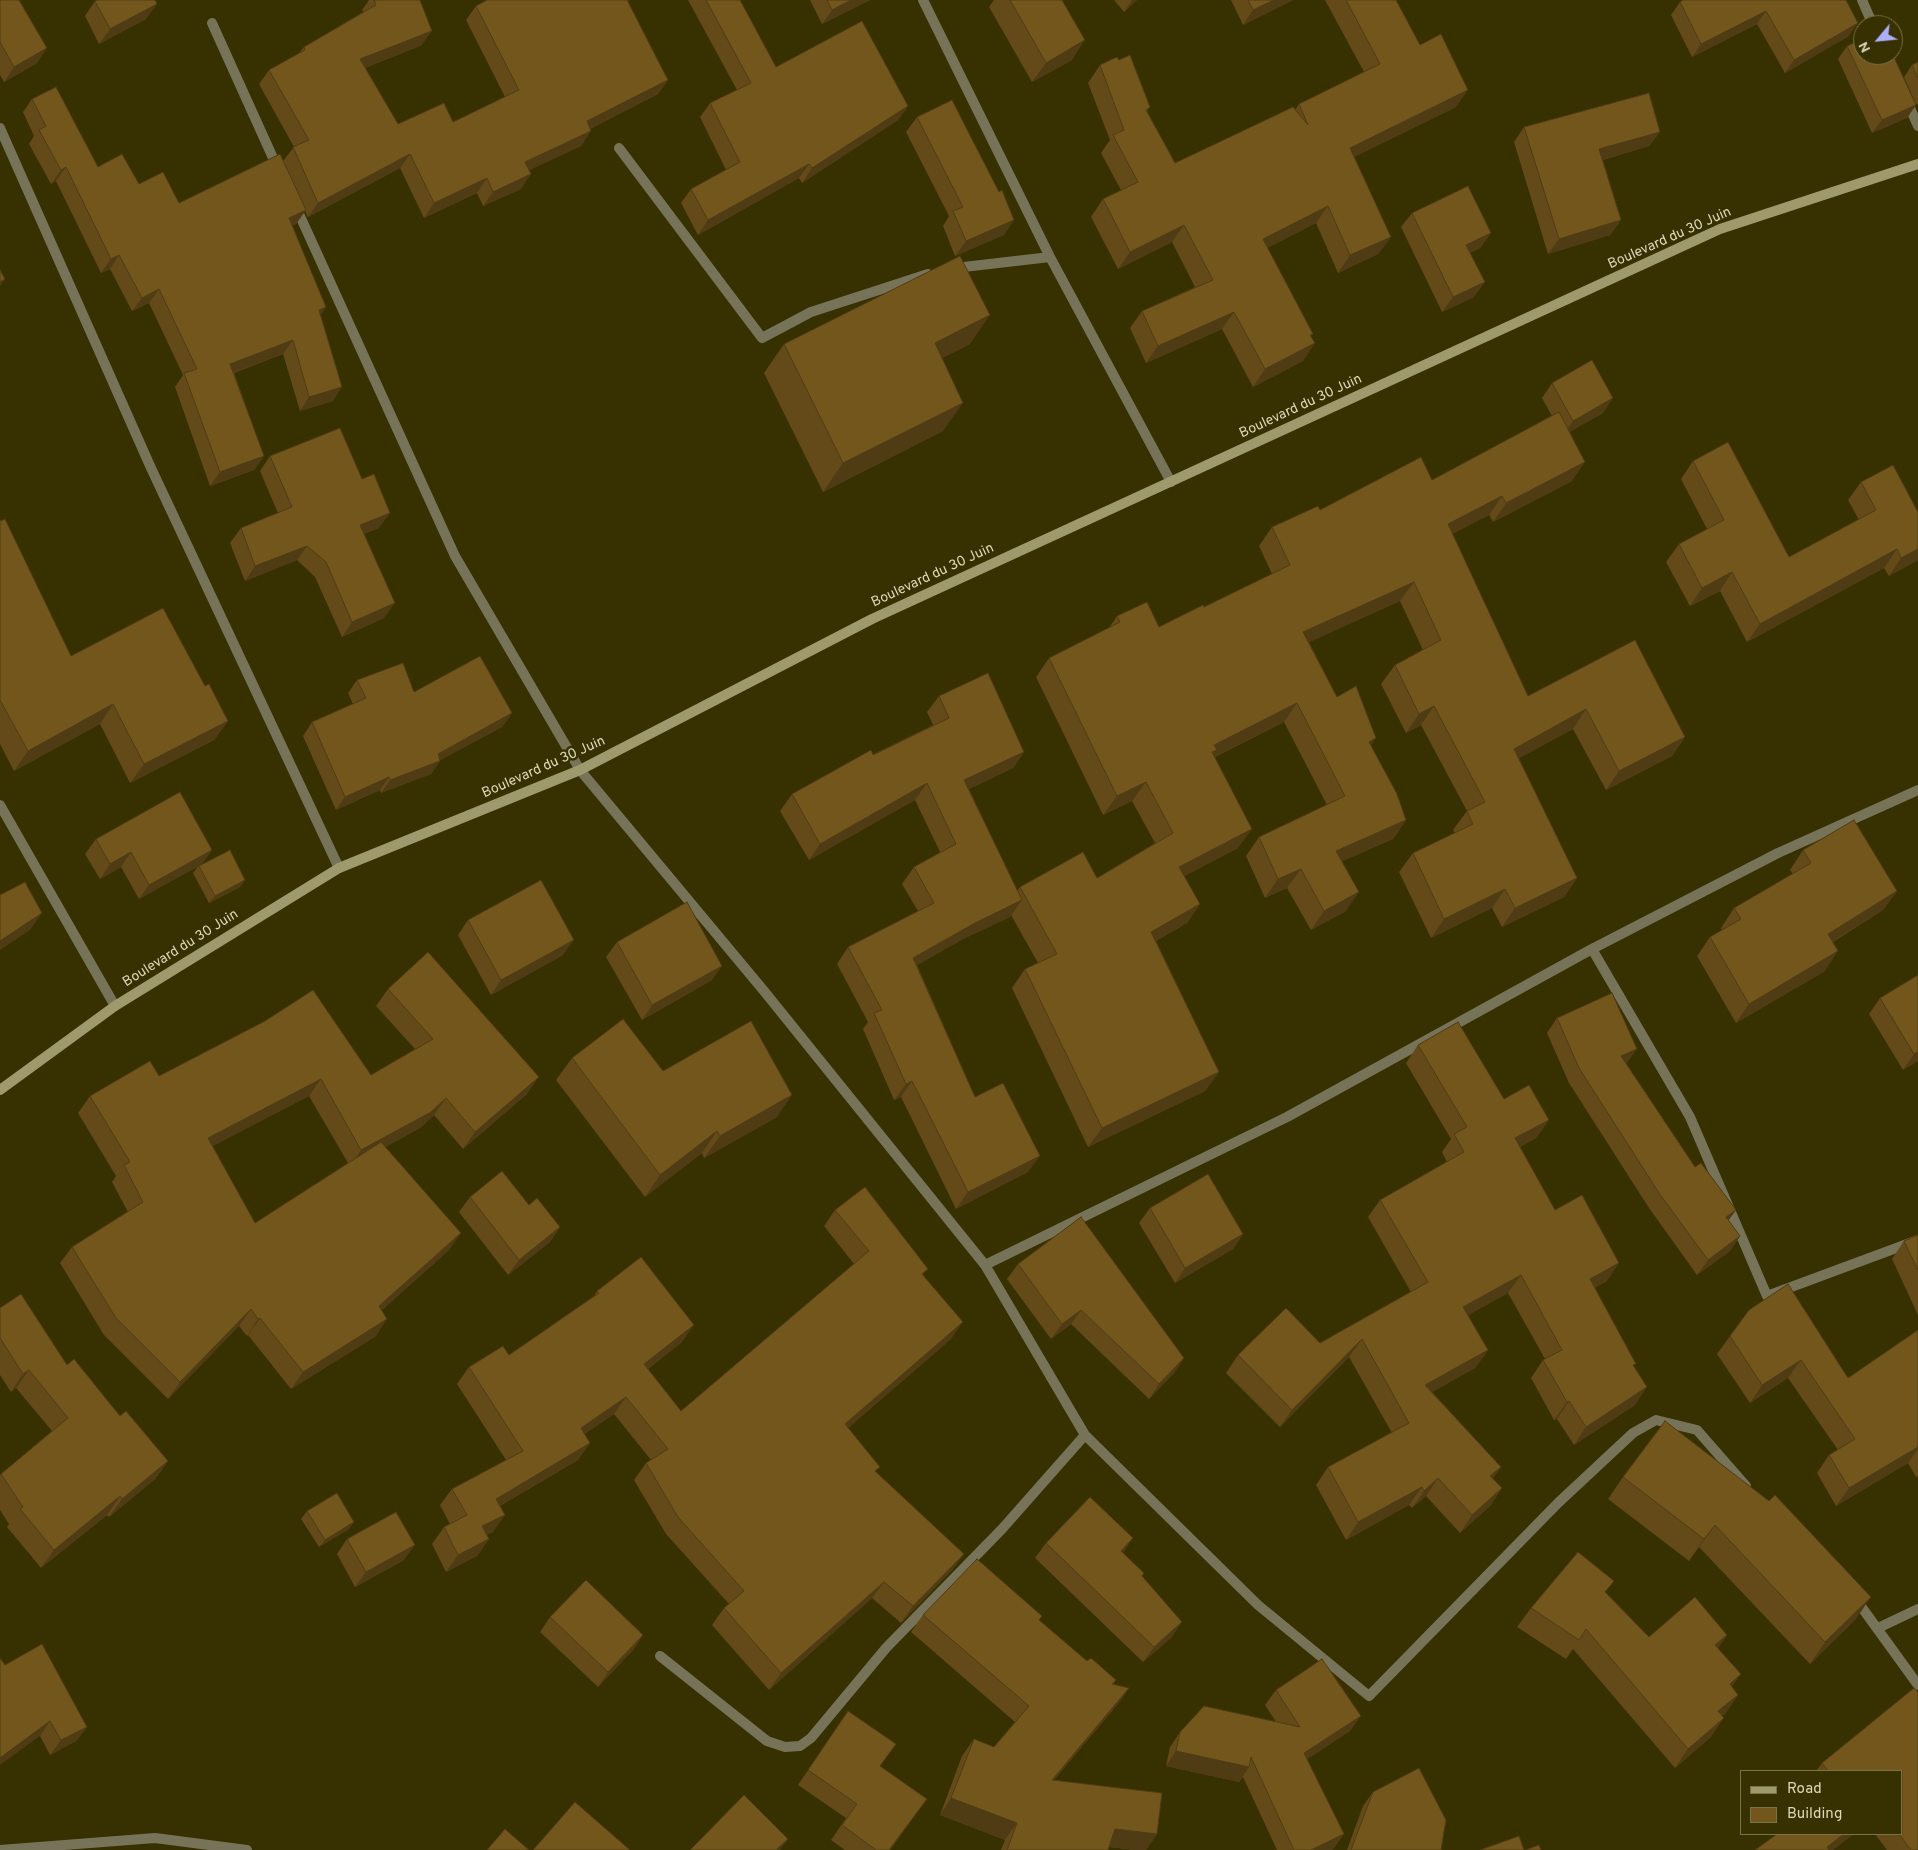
<!DOCTYPE html>
<html>
<head>
<meta charset="utf-8">
<style>
  body { margin:0 }
  #map { position:relative; width:1918px; height:1850px; overflow:hidden; background:#373000; font-family:Overpass,sans-serif }
  canvas { display:block }
  .legend { position:absolute; left:1740px; top:1770px; width:162px; height:65px; box-sizing:border-box; background:#373000; border:1px solid #79734a; margin:0; padding:6px 9px; list-style:none; font-size:15px; color:#dcd8b9 }
  .legend li { display:flex; align-items:center; gap:10px; height:25px }
  .legend b { width:25px; border:1px solid #79734a }
  .north { position:absolute; left:1853px; top:15px; width:50px; height:50px; box-sizing:border-box; background:#373000; border:1px solid #79734a; border-radius:50%; rotate:242deg; font-size:14px; font-weight:700; line-height:20px; text-align:center; color:#dcd8b9 }
  .north::after { content:''; display:block; margin:auto; width:18px; height:22px; background:#abaffb; clip-path:polygon(50% 0,100% 100%,50% 72%,0 100%) }
</style>
</head>
<body>
<div id="map">
<canvas width="1918" height="1850"></canvas>
<ul class="legend">
<li><b style="height:6px;background:#9f996e"></b>Road</li>
<li><b style="height:14px;background:#73561c"></b>Building</li>
</ul>
<div class="north">N</div>
</div>
<script>
const c = document.querySelector('canvas').getContext('2d');
c.lineJoin = 'round';
const toPath = rows => new Path2D(rows.map(r => 'M' + r).join(''));
function strokePath(path, color, width, dash) { c.strokeStyle = color; c.lineWidth = width; c.lineCap = dash ? 'butt' : 'round'; c.setLineDash(dash || []); c.stroke(path); }
function fill(path, color) { c.fillStyle = color; c.fill(path, 'evenodd'); }
function label(font, color, halo, rows, align = 'center') {
  c.font = font + ' Overpass,sans-serif'; c.lineWidth = 5; c.setLineDash([]); c.textBaseline = 'middle'; c.strokeStyle = halo; c.fillStyle = color; for (const [text, x, y, turn = 0] of rows) {
    c.save(); c.translate(x, y); c.rotate((+turn || 0) * Math.PI / 180); c.textAlign = isNaN(turn) ? turn : align; if (halo) c.strokeText(text, 0, 0); c.fillText(text, 0, 0); c.restore();
  }
}
strokePath(toPath([
  [923,0,1050,257,1171,482],
  [1862,0,1873,25],
  [212,23,278,169],
  [1906,99,1918,126],
  [0,128,151,468,339,868],
  [619,148,762,338,811,312,928,274],
  [295,205,455,556,580,770,764,991,985,1265,1085,1435,1258,1605,1369,1696,1558,1503,1633,1433,1656,1420,1697,1430,1746,1486],
  [955,268,1050,257],
  [0,805,115,1006],
  [1592,949,1690,1117,1767,1296,1918,1240],
  [985,1265,1287,1117,1592,949,1778,853,1918,790],
  [1855,1598,1918,1685],
  [1878,1628,1918,1609],
  [660,1656,767,1741,785,1747,800,1746,811,1738,886,1648,1002,1529,1085,1435],
  [0,1850,155,1838,247,1850]
]), '#777358', 10);
strokePath(toPath([
  [0,1090,115,1006,339,868,580,770,872,619,1720,229,1918,164]
]), '#9f996e', 10);
fill(toPath([
  [0,0,37,63,4,82,0,75],
  [369,0,374,0,422,45,365,68,398,124,453,122,505,97,466,20,476,6,487,0,629,0,628,1,668,80,658,94,590,129,581,146,529,170,521,189,483,206,477,193,424,218,400,168,308,217,305,211,296,224,292,226,326,307,320,315,333,401,300,411,283,354,234,373,264,456,254,470,210,486,175,387,183,375,149,303,132,311,110,269,101,273,56,181,51,184,29,144,34,136,23,112,32,99,98,167,139,184,179,203,283,161,294,147,259,84,269,70,299,53,304,47,363,12,362,10],
  [688,0,740,0,776,67,908,106,898,120,802,183,799,178,698,235,681,203,691,189,726,170,700,117,710,103,737,90],
  [810,0,870,0,822,24],
  [994,0,1062,0,1072,60,1032,82,989,7],
  [1114,0,1137,0,1124,12],
  [1231,0,1293,0,1243,25],
  [1325,0,1396,0,1420,45,1456,107,1354,157,1391,237,1378,254,1338,273,1316,223,1267,248,1313,334,1311,336,1303,361,1253,387,1222,329,1146,363,1130,328,1142,311,1195,287,1172,242,1118,269,1091,217,1103,199,1121,190,1101,153,1110,140,1088,83,1100,65,1150,107,1147,111,1175,163,1295,110,1299,104,1364,72],
  [1846,0,1849,36,1785,73,1757,24,1692,57,1671,15,1680,2],
  [95,1,146,19,99,44,85,16],
  [1847,46,1915,102,1904,77,1912,65,1918,62,1918,104,1916,104,1907,118,1872,133,1838,59],
  [917,117,1004,235,955,256,943,226,949,216,906,132],
  [1524,127,1660,132,1649,146,1603,160,1621,220,1610,235,1548,254,1514,142],
  [1412,213,1491,233,1480,248,1470,253,1474,297,1442,312,1401,227],
  [784,344,970,344,942,358,943,431,823,492,764,373],
  [1552,383,1603,413,1569,432,1572,481,1493,522,1489,515,1452,534,1528,696,1635,640,1685,737,1672,756,1606,790,1573,729,1519,758,1577,878,1564,897,1502,927,1492,908,1431,938,1399,872,1413,853,1455,833,1453,830,1467,811,1421,725,1406,733,1381,684,1395,665,1423,650,1400,601,1309,642,1337,697,1371,745,1406,820,1393,839,1342,861,1346,911,1311,930,1287,888,1265,898,1246,856,1259,837,1327,805,1284,722,1215,757,1238,848,1184,876,1200,904,1187,923,1156,941,1219,1072,1205,1091,1088,1147,1012,988,1025,969,1038,963,1011,915,1010,917,963,939,917,965,975,1097,1028,1172,956,1209,901,1097,894,1100,863,1029,868,1022,837,964,848,947,918,911,902,884,914,867,940,852,915,800,809,860,780,811,792,794,933,725,927,712,939,696,1024,752,1013,768,969,789,1017,891,1020,887,1097,878,1155,843,1132,801,1103,815,1036,677,1049,658,1109,628,1117,616,1159,627,1204,607,1272,574,1259,546,1272,527,1320,510,1432,480,1552,416,1542,398],
  [270,456,379,528,364,534,384,618,342,637,315,577,297,560,245,581,230,543,241,528,278,513,260,471],
  [1693,461,1789,557,1859,520,1848,500,1861,482,1918,512,1918,560,1889,576,1884,568,1747,642,1720,591,1690,606,1666,562,1679,544,1707,529,1681,479],
  [0,521,71,656,205,686,228,721,214,740,130,783,100,724,14,771,0,744],
  [357,680,414,692,512,713,502,727,440,760,431,774,381,793,380,790,336,810,303,736,312,722,353,704,348,693],
  [96,839,212,850,202,864,245,880,240,887,209,903,193,873,198,866,139,899,121,867,100,879,85,854],
  [1803,850,1897,891,1883,910,1833,942,1825,971,1736,1023,1697,956,1710,937,1722,930,1721,928,1734,908,1793,874,1790,870],
  [468,920,563,955,491,995,458,935],
  [617,942,712,980,642,1020,606,957],
  [388,989,527,1094,463,1149,434,1115,420,1128,385,1147,449,1250,382,1310,376,1336,291,1389,248,1335,247,1336,239,1326,168,1399,104,1335,60,1263,72,1247,128,1212,112,1182,116,1176,78,1113,90,1096,159,1076,371,1075,415,1049,376,1006],
  [309,1096,348,1163,255,1223,212,1146],
  [1880,998,1918,1061,1903,1070,1869,1014],
  [1557,1018,1626,1064,1695,1167,1736,1210,1728,1220,1740,1236,1730,1251,1697,1275,1649,1208,1569,1083,1547,1033],
  [1418,1045,1504,1099,1549,1120,1536,1138,1520,1147,1555,1210,1607,1281,1594,1288,1634,1366,1635,1405,1574,1445,1557,1419,1554,1420,1531,1378,1543,1360,1545,1359,1508,1293,1468,1315,1488,1350,1475,1368,1432,1392,1501,1467,1493,1478,1502,1488,1490,1506,1460,1533,1426,1496,1412,1508,1409,1505,1346,1540,1316,1485,1328,1467,1392,1433,1349,1357,1280,1427,1226,1373,1238,1355,1320,1343,1411,1292,1368,1217,1380,1200,1447,1162,1442,1152,1451,1139,1406,1063],
  [572,1058,663,1071,777,1117,704,1158,702,1153,645,1197,556,1080],
  [470,1197,529,1205,560,1227,550,1242,508,1275,459,1212],
  [1150,1208,1243,1234,1233,1249,1175,1283,1139,1223],
  [835,1210,923,1276,951,1339,848,1428,876,1473,964,1554,952,1570,901,1623,872,1598,769,1690,712,1625,724,1608,729,1604,666,1534,634,1480,646,1463,651,1460,614,1414,584,1434,590,1443,578,1460,500,1506,493,1532,486,1535,489,1539,477,1556,446,1572,432,1544,444,1527,450,1524,440,1505,452,1489,506,1460,457,1384,469,1367,509,1355,594,1296,597,1291,682,1342,648,1369,681,1411,854,1264,824,1226],
  [1918,1235,1918,1315,1892,1259,1904,1241],
  [1018,1264,1184,1358,1174,1373,1149,1399,1071,1324,1051,1339,1007,1279],
  [0,1308,67,1365,168,1461,155,1479,109,1517,107,1515,41,1568,7,1527,9,1524,0,1510,0,1475,52,1431,16,1388,11,1392,0,1375],
  [1749,1310,1848,1378,1918,1330,1918,1476,1916,1477,1908,1463,1836,1506,1817,1473,1829,1455,1838,1450,1788,1378,1750,1403,1717,1354],
  [1623,1477,1769,1501,1856,1619,1810,1664,1699,1547,1689,1561,1608,1499],
  [307,1511,349,1529,319,1547,301,1519],
  [347,1539,404,1560,355,1587,337,1554],
  [1046,1543,1123,1553,1142,1576,1172,1637,1143,1662,1035,1558],
  [1606,1593,1649,1637,1727,1635,1718,1648,1732,1687,1738,1695,1725,1714,1722,1716,1711,1737,1675,1768,1573,1649,1566,1659,1517,1627,1531,1608],
  [923,1615,1039,1620,1087,1661,1116,1680,1113,1685,1129,1688,1117,1705,1054,1780,1157,1834,1146,1850,1135,1850,1109,1847,1108,1850,1001,1850,1005,1840,940,1815,962,1756,974,1739,994,1747,1015,1722,911,1632],
  [550,1617,643,1635,633,1650,598,1687,540,1632],
  [5,1665,87,1727,76,1741,50,1755,40,1736],
  [1276,1690,1350,1731,1307,1759,1344,1834,1333,1849,1331,1850,1277,1850,1243,1777,1239,1782,1166,1766,1170,1747,1180,1732,1276,1722,1265,1705],
  [1918,1692,1918,1850,1887,1850,1875,1834,1902,1834,1902,1771,1816,1771,1822,1763],
  [848,1711,880,1766,916,1814,890,1850,845,1850,831,1840,846,1818,798,1785],
  [1373,1792,1441,1850,1347,1850,1363,1806]
]), '#634a18');
fill(toPath([
  [851,0,870,0,822,24,832,10],
  [1132,0,1137,0,1124,12],
  [1274,0,1293,0,1243,25,1253,10],
  [157,4,146,19,99,44,110,29],
  [1766,11,1757,24,1692,57,1701,44],
  [1858,23,1849,36,1785,73,1794,60],
  [432,31,422,45,350,74,360,59],
  [1085,40,1072,60,1032,82,1046,63],
  [47,48,37,63,4,82,14,67],
  [668,80,658,94,576,136,587,121],
  [1468,90,1456,107,1338,165,1350,148],
  [1916,105,1907,118,1872,133,1882,120],
  [908,106,898,120,802,183,812,168],
  [591,131,581,146,515,177,525,162],
  [1660,132,1649,146,1589,164,1599,149],
  [410,154,400,168,308,217,318,203],
  [809,164,799,178,698,235,708,220],
  [66,167,56,181,51,184,61,170],
  [531,174,521,189,483,206,493,192],
  [487,178,477,193,424,218,434,203],
  [1328,206,1316,223,1251,256,1263,239],
  [306,210,296,224,280,232,289,218],
  [1014,220,1004,235,955,256,966,241],
  [1621,220,1610,235,1548,254,1559,239],
  [1184,225,1172,242,1118,269,1130,252],
  [1491,233,1480,248,1456,260,1466,245],
  [1391,237,1378,254,1338,273,1350,255],
  [119,255,110,269,101,273,111,259],
  [5,279,0,286,0,282],
  [1485,282,1474,297,1442,312,1453,297],
  [159,289,149,303,132,311,142,298],
  [326,307,316,321,319,310],
  [1234,312,1222,329,1146,363,1158,346],
  [990,315,970,344,915,371,935,343],
  [1313,334,1301,351,1315,343,1303,361,1253,387,1265,369],
  [293,340,283,354,221,377,230,364],
  [342,387,333,401,300,411,309,397],
  [1613,398,1603,413,1563,436,1573,421],
  [963,403,943,431,823,492,843,463],
  [264,456,254,470,210,486,220,472],
  [1585,462,1572,481,1493,522,1506,503],
  [1502,496,1489,515,1434,543,1448,524],
  [390,513,379,528,349,540,360,525],
  [307,546,297,560,245,581,255,566],
  [1897,549,1884,568,1747,642,1760,624],
  [1918,549,1918,560,1889,576,1901,558],
  [1732,572,1720,591,1690,606,1702,588],
  [1414,582,1400,601,1290,651,1303,632],
  [395,603,384,618,342,637,352,622],
  [1297,703,1284,722,1210,759,1214,745],
  [113,704,100,724,14,771,28,751],
  [1434,706,1421,725,1406,733,1419,714],
  [1586,709,1573,729,1501,768,1514,749],
  [512,713,502,727,439,761,440,761,431,774,381,793,390,780],
  [228,721,214,740,130,783,144,764],
  [1685,737,1672,756,1606,790,1619,771],
  [1376,738,1362,757,1369,742],
  [1024,752,1013,768,953,796,964,780],
  [389,777,380,790,336,810,345,797],
  [1146,782,1132,801,1103,815,1117,796],
  [927,783,915,800,809,860,820,844],
  [1406,820,1393,839,1323,870,1336,851],
  [1252,829,1238,848,1166,886,1179,867],
  [212,850,201,865,139,899,149,885],
  [131,852,121,867,100,879,110,864],
  [1301,869,1287,888,1265,898,1278,879],
  [1577,878,1564,897,1502,927,1515,908],
  [245,880,240,887,209,903,215,896],
  [1505,889,1492,908,1431,938,1444,919],
  [1897,891,1883,910,1814,953,1828,934],
  [1359,892,1346,911,1311,930,1324,911],
  [1022,900,1010,917,963,939,902,974,913,958,975,923],
  [1200,904,1187,923,1138,951,1151,932],
  [42,913,30,930,0,950,0,941],
  [574,940,563,955,491,995,501,980],
  [1838,951,1825,971,1736,1023,1749,1004],
  [722,966,712,980,642,1020,652,1005],
  [1637,1049,1626,1064,1621,1056],
  [1918,1052,1918,1061,1903,1070,1914,1054],
  [1219,1072,1205,1091,1088,1147,1102,1128],
  [539,1077,527,1094,463,1149,475,1132],
  [321,1079,309,1096,196,1155,208,1138],
  [912,1081,901,1097,894,1100,906,1084],
  [792,1095,777,1117,704,1158,720,1136],
  [446,1098,434,1115,420,1128,350,1167,361,1150],
  [1549,1120,1536,1138,1503,1156,1515,1138],
  [717,1131,702,1153,645,1197,660,1175],
  [1040,1156,1028,1172,956,1209,968,1192],
  [1736,1210,1725,1225,1726,1217],
  [560,1227,550,1242,508,1275,519,1260],
  [461,1233,449,1250,367,1323,379,1306],
  [1243,1234,1233,1249,1175,1283,1185,1268],
  [1740,1236,1730,1251,1697,1275,1708,1260],
  [1619,1263,1607,1281,1577,1297,1590,1279],
  [1521,1275,1508,1293,1451,1325,1463,1307],
  [251,1309,239,1326,168,1399,180,1382],
  [1081,1310,1071,1324,1051,1339,1062,1324],
  [260,1318,248,1335,247,1336,258,1319],
  [387,1319,376,1336,291,1389,303,1372],
  [963,1322,951,1339,833,1441,845,1424],
  [694,1325,682,1342,632,1381,644,1364],
  [1362,1339,1349,1357,1280,1427,1292,1410],
  [1488,1350,1475,1368,1413,1403,1425,1385],
  [1184,1358,1174,1373,1149,1399,1159,1384],
  [1801,1360,1788,1378,1750,1403,1762,1385],
  [29,1370,16,1388,11,1392,23,1374],
  [1647,1387,1635,1405,1574,1445,1586,1427],
  [626,1397,614,1414,569,1445,581,1428],
  [1569,1401,1557,1419,1554,1420,1567,1402],
  [590,1443,578,1460,484,1515,496,1499],
  [1918,1447,1918,1449,1908,1463,1836,1506,1849,1488],
  [168,1461,155,1479,109,1517,122,1499],
  [1501,1467,1488,1484,1490,1476],
  [1438,1478,1426,1496,1412,1508,1424,1491],
  [1422,1487,1409,1505,1346,1540,1358,1522],
  [1502,1488,1490,1506,1460,1533,1472,1515],
  [120,1496,107,1515,41,1568,54,1550],
  [505,1515,493,1532,470,1543,482,1526],
  [354,1522,349,1529,319,1547,325,1540],
  [1715,1525,1699,1547,1689,1561,1704,1539],
  [1133,1538,1123,1553,1121,1551],
  [489,1539,477,1556,446,1572,458,1555],
  [415,1545,404,1560,355,1587,366,1572],
  [964,1554,952,1570,901,1623,913,1606],
  [884,1582,872,1598,769,1690,781,1673],
  [1871,1597,1856,1619,1810,1664,1825,1642],
  [1182,1622,1172,1637,1143,1662,1154,1647],
  [643,1635,633,1650,598,1687,608,1672],
  [1727,1635,1714,1654,1715,1645],
  [1741,1674,1727,1694,1730,1684],
  [1129,1688,1117,1705,1040,1796,1052,1780],
  [1738,1695,1725,1714,1705,1730,1718,1711],
  [1361,1716,1350,1731,1294,1768,1304,1753],
  [1724,1718,1711,1737,1675,1768,1688,1749],
  [50,1721,40,1736,0,1765,0,1758],
  [87,1727,76,1741,50,1755,61,1740],
  [1176,1751,1249,1767,1239,1782,1166,1766],
  [951,1798,1017,1823,1005,1840,940,1815],
  [1115,1829,1157,1834,1146,1850,1135,1850,1103,1846],
  [1344,1834,1333,1849,1331,1850,1311,1850],
  [1844,1834,1854,1834,1833,1850,1825,1850,1827,1847],
  [788,1839,780,1850,776,1850]
]), '#503c14');
const building = toPath([
  [0,0,19,0,47,48,14,67,0,42,0,0],
  [97,0,155,0,157,4,110,29,95,1,97,0],
  [374,0,420,0,432,31,360,59,398,124,444,103,453,122,519,90,476,6,487,0,627,0,668,80,587,121,591,131,525,162,531,174,493,192,487,178,434,203,410,154,318,203,293,147,309,140,269,70,305,50,304,47,376,5,374,0],
  [706,0,740,0,776,67,862,21,908,106,812,168,809,164,708,220,691,189,740,162,710,103,751,83,706,0],
  [827,0,851,0,832,10,827,0],
  [1010,0,1062,0,1085,40,1046,63,1010,0],
  [1248,0,1274,0,1253,10,1248,0],
  [1346,0,1396,0,1420,45,1441,34,1468,90,1350,148,1391,237,1350,255,1328,206,1263,239,1313,334,1310,335,1315,343,1265,369,1234,312,1158,346,1142,311,1213,280,1184,225,1130,252,1103,199,1138,182,1113,135,1124,130,1100,65,1117,57,1119,60,1130,55,1150,107,1146,110,1175,163,1293,107,1308,125,1299,104,1380,64,1346,0],
  [1683,0,1846,0,1858,23,1794,60,1766,11,1701,44,1680,2,1683,0],
  [1863,39,1863,55,1893,55,1916,105,1882,120,1847,46,1863,39],
  [1918,62,1918,78,1912,65,1918,62],
  [56,87,98,167,122,154,139,184,163,172,179,203,280,154,306,210,289,218,326,307,319,310,342,387,309,397,293,340,230,364,264,456,220,472,184,373,197,369,159,289,142,298,119,255,111,259,66,167,61,170,39,130,46,126,32,99,56,87],
  [1649,93,1660,132,1599,149,1621,220,1559,239,1524,127,1649,93],
  [952,100,999,192,1002,190,1014,220,966,241,953,211,963,207,917,117,952,100],
  [1468,186,1491,233,1466,245,1485,282,1453,297,1412,213,1468,186],
  [960,256,990,315,935,343,963,403,843,463,784,344,960,256],
  [0,270,5,279,0,282,0,270],
  [1592,360,1613,398,1573,421,1552,383,1592,360],
  [1559,412,1585,462,1506,503,1502,496,1448,524,1528,696,1635,640,1685,737,1619,771,1586,709,1514,749,1577,878,1515,908,1505,889,1444,919,1413,853,1473,824,1467,811,1485,802,1434,706,1419,714,1395,665,1441,640,1414,582,1303,632,1337,697,1356,686,1376,738,1369,742,1397,794,1406,820,1336,851,1359,892,1324,911,1301,869,1278,879,1259,837,1345,796,1297,703,1214,745,1217,750,1212,752,1252,829,1179,867,1200,904,1151,932,1219,1072,1102,1128,1025,969,1057,954,1020,887,1083,852,1097,878,1173,833,1146,782,1117,796,1049,658,1120,622,1117,616,1147,602,1159,627,1203,605,1204,607,1290,565,1272,527,1318,506,1320,510,1421,457,1432,480,1559,412],
  [340,428,362,479,374,474,390,513,360,525,395,603,352,622,326,562,307,546,255,566,241,528,292,507,270,456,340,428],
  [1728,442,1789,557,1876,510,1861,482,1893,465,1918,512,1918,549,1901,558,1897,549,1760,624,1732,572,1702,588,1679,544,1724,520,1693,461,1728,442],
  [5,519,71,656,163,608,205,686,209,684,228,721,144,764,113,704,28,751,0,700,0,521,5,519],
  [480,656,512,713,438,754,440,761,390,780,389,777,345,797,312,722,366,698,357,680,403,663,414,692,480,656],
  [988,673,1024,752,964,780,1022,900,975,923,913,958,975,1097,1003,1083,1040,1156,968,1192,912,1081,906,1084,874,1013,882,1010,848,947,934,903,914,867,956,844,927,783,820,844,792,794,871,750,873,755,949,718,939,696,988,673],
  [180,792,212,850,149,885,131,852,110,864,96,839,180,792],
  [1854,820,1897,891,1828,934,1838,951,1749,1004,1710,937,1741,919,1734,908,1811,863,1803,850,1854,820],
  [230,850,245,880,215,896,199,866,230,850],
  [541,880,574,940,501,980,468,920,541,880],
  [25,882,42,913,0,941,0,895,25,882],
  [687,902,722,966,652,1005,617,942,687,902],
  [428,952,539,1077,475,1132,446,1098,431,1112,361,1150,321,1079,208,1138,255,1223,381,1142,461,1233,379,1306,387,1319,303,1372,260,1318,258,1319,251,1309,180,1382,116,1318,72,1247,143,1202,124,1165,130,1162,90,1096,150,1061,159,1076,265,1021,313,990,371,1075,433,1039,388,989,428,952],
  [1918,975,1918,1052,1914,1054,1880,998,1918,975],
  [1612,993,1637,1049,1621,1056,1695,1167,1701,1163,1736,1210,1726,1217,1740,1236,1708,1260,1659,1193,1579,1068,1557,1018,1612,993],
  [623,1019,663,1071,751,1021,792,1095,720,1136,717,1131,660,1175,572,1058,623,1019],
  [1458,1022,1504,1099,1529,1085,1549,1120,1515,1138,1555,1210,1582,1195,1619,1263,1590,1279,1636,1364,1633,1365,1647,1387,1586,1427,1569,1401,1567,1402,1543,1360,1562,1350,1521,1275,1463,1307,1488,1350,1425,1385,1501,1467,1490,1476,1502,1488,1472,1515,1438,1478,1424,1491,1422,1487,1358,1522,1328,1467,1409,1423,1362,1339,1292,1410,1238,1355,1286,1308,1320,1343,1428,1282,1380,1200,1464,1152,1454,1134,1467,1127,1418,1045,1458,1022],
  [502,1171,529,1205,537,1198,560,1227,519,1260,470,1197,502,1171],
  [1208,1174,1243,1234,1185,1268,1150,1208,1208,1174],
  [865,1187,928,1269,922,1274,963,1322,845,1424,880,1467,875,1471,964,1554,913,1606,884,1582,781,1673,724,1608,744,1591,678,1517,646,1463,668,1449,626,1397,581,1428,590,1443,496,1499,505,1515,482,1526,489,1539,458,1555,444,1527,467,1515,452,1489,523,1451,469,1367,503,1346,509,1355,599,1293,597,1291,641,1257,694,1325,644,1364,681,1411,869,1251,835,1210,865,1187],
  [1081,1217,1184,1358,1159,1384,1081,1310,1062,1324,1018,1264,1081,1217],
  [1918,1235,1918,1270,1904,1241,1918,1235],
  [1788,1284,1848,1378,1918,1330,1918,1447,1849,1488,1829,1455,1855,1439,1801,1360,1762,1385,1730,1336,1749,1310,1788,1284],
  [21,1294,67,1365,74,1359,120,1416,126,1411,168,1461,122,1499,120,1496,54,1550,20,1509,23,1507,1,1474,68,1418,29,1370,23,1374,0,1338,0,1308,21,1294],
  [1665,1421,1769,1501,1775,1495,1871,1597,1825,1642,1715,1525,1704,1539,1623,1477,1665,1421],
  [337,1493,354,1522,325,1540,307,1511,337,1493],
  [1090,1497,1133,1538,1121,1551,1144,1573,1142,1576,1182,1622,1154,1647,1046,1543,1090,1497],
  [396,1512,415,1545,366,1572,347,1539,396,1512],
  [1578,1552,1614,1581,1605,1592,1649,1637,1695,1597,1727,1635,1715,1645,1741,1674,1730,1684,1738,1695,1718,1711,1724,1718,1688,1749,1586,1629,1579,1640,1531,1608,1578,1552],
  [977,1559,1042,1616,1039,1620,1087,1661,1091,1658,1116,1680,1112,1684,1129,1688,1052,1780,1162,1793,1157,1834,1115,1829,1108,1850,1007,1850,1017,1823,951,1798,974,1739,994,1747,1029,1706,923,1615,977,1559],
  [586,1580,643,1635,608,1672,550,1617,586,1580],
  [42,1644,87,1727,61,1740,50,1721,0,1758,0,1658,5,1665,42,1644],
  [1322,1659,1361,1716,1304,1753,1344,1834,1311,1850,1294,1850,1251,1757,1249,1767,1176,1751,1180,1732,1204,1706,1300,1727,1276,1690,1322,1659],
  [1914,1688,1918,1692,1918,1850,1911,1850,1899,1834,1902,1834,1902,1771,1828,1771,1822,1763,1914,1688],
  [848,1711,896,1744,880,1766,927,1799,889,1850,876,1850,842,1825,857,1804,808,1770,848,1711],
  [1419,1768,1446,1820,1441,1850,1351,1850,1373,1792,1419,1768],
  [744,1795,788,1839,776,1850,690,1850,744,1795],
  [575,1802,630,1850,533,1850,575,1802],
  [505,1829,529,1850,487,1850,505,1829],
  [1777,1834,1844,1834,1827,1847,1829,1850,1755,1850,1777,1834],
  [1519,1836,1524,1850,1480,1850,1519,1836],
  [1539,1845,1541,1850,1525,1850,1539,1845]
]);
fill(building, '#73561c');
strokePath(building, '#503c14', 1);
label('14px', '#dcd8b9', '#373000', [
  ["Boulevard du 30 Juin",1670,239,-24],
  ["Boulevard du 30 Juin",1301,407,-25],
  ["Boulevard du 30 Juin",933,576,-25],
  ["Boulevard du 30 Juin",544,768,-24],
  ["Boulevard du 30 Juin",181,949,-32]
]);
</script>
</body>
</html>
